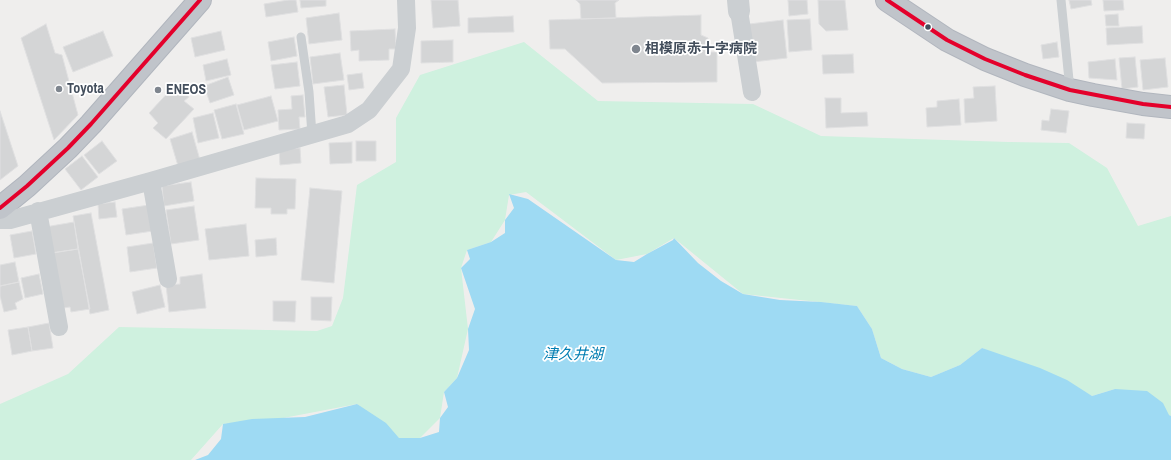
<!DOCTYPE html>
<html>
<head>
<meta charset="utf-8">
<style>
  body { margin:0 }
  canvas { display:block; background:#efeeed }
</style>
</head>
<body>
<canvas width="1171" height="460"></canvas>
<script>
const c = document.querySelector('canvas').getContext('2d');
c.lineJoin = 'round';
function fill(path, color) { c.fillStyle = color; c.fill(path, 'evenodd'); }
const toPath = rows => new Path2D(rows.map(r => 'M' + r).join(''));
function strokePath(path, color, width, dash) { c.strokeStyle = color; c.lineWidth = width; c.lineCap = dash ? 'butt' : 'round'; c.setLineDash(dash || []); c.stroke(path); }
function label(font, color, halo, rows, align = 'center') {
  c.font = font + ' "Archivo Narrow","Noto Sans JP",sans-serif'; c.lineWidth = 3.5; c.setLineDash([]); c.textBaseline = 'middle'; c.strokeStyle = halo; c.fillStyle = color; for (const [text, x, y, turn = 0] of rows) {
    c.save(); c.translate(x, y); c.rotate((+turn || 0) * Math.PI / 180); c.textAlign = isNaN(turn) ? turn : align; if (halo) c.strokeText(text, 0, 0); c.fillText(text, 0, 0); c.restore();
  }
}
fill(toPath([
  [524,42,598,101,753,104,821,136,1009,142,1069,143,1107,168,1138,226,1171,216,1171,416,1115,389,1092,396,982,348,960,365,931,377,902,369,881,358,872,329,857,306,743,294,674,238,647,254,616,260,526,192,509,195,505,220,491,242,467,250,461,268,468,329,457,378,444,392,440,418,420,438,399,438,357,404,278,419,223,424,191,460,0,460,0,404,68,374,119,327,317,331,332,326,343,298,357,185,396,162,396,118,420,75]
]), '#cff1df');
fill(toPath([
  [509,194,528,199,616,260,634,262,647,254,673,240,674,238,698,263,721,281,743,294,780,300,821,302,857,306,872,329,881,358,902,369,931,377,960,365,982,348,1040,368,1067,380,1092,396,1115,389,1147,391,1163,403,1169,415,1171,416,1171,460,195,460,208,455,221,439,223,424,252,419,305,417,357,404,386,423,399,438,420,438,439,432,440,418,448,407,444,392,457,378,469,350,468,329,475,309,461,268,470,259,467,250,491,242,505,233,505,220,514,208]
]), '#9edaf3');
const building = toPath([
  [288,0,296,0,298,12,266,17,264,4,288,0],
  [300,0,326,0,326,6,301,8,300,0],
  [431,0,458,0,460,26,433,28,431,0],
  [576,0,619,0,615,3,616,18,581,19,580,4,576,0],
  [788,0,807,0,808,14,789,16,788,0],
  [818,0,845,0,848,30,826,31,819,24,818,0],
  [1069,0,1091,0,1092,5,1071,9,1069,0],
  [1103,0,1123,0,1124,10,1104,11,1103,0],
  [339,13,342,40,309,44,306,18,339,13],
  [1118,14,1119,26,1106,26,1105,15,1118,14],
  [701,15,701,35,708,38,707,52,717,52,717,82,602,83,565,49,550,49,549,20,701,15],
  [513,16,514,32,468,33,468,18,513,16],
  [810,19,812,50,789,52,787,20,810,19],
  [783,20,787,58,753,62,749,24,783,20],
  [46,24,55,53,62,55,78,115,54,140,21,38,46,24],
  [1142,26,1143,43,1107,45,1106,28,1142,26],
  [395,29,396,49,389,49,389,60,359,61,359,50,351,51,350,31,395,29],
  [103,31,113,56,73,72,63,47,103,31],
  [221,31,225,50,195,57,191,38,221,31],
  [294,37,297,56,271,61,268,42,294,37],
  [453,40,453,62,421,63,421,41,453,40],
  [1057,42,1059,57,1043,59,1041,45,1057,42],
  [340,53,344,80,313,84,310,57,340,53],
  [853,54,854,73,823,74,822,55,853,54],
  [1135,57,1138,87,1122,89,1119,58,1135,57],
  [1165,58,1168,87,1143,90,1140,60,1165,58],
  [227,59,231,75,206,81,203,65,227,59],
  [1115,59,1117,80,1089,78,1088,62,1115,59],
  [297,62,300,86,275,89,271,65,297,62],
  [362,73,364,88,349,90,347,75,362,73],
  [228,77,234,95,210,103,204,86,228,77],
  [175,85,189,97,184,101,194,109,166,139,153,128,158,123,149,113,175,85],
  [344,85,347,115,328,117,324,87,344,85],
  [995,86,997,121,965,123,964,99,974,98,973,87,995,86],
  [303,95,305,117,299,117,300,129,279,130,278,110,292,109,291,96,303,95],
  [271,96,278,121,244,130,237,105,271,96],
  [825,98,841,98,841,113,867,112,868,126,826,128,825,98],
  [959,99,961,125,927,127,926,108,937,107,937,101,959,99],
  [236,104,244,134,222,139,214,110,236,104],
  [1051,109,1069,111,1066,133,1041,130,1042,120,1049,121,1051,109],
  [0,111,18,166,0,180,0,111],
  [213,113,219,138,198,143,193,118,213,113],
  [1127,123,1145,124,1144,139,1126,138,1127,123],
  [192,132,200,160,178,166,170,139,192,132],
  [102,141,117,161,99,174,84,155,102,141],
  [356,141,376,141,376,161,356,161,356,141],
  [352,142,352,163,330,164,329,143,352,142],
  [300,148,301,163,280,165,279,149,300,148],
  [82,156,98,177,81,190,65,169,82,156],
  [256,178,296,179,295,209,287,209,287,214,271,214,271,208,255,208,256,178],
  [191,182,194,201,164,206,162,186,191,182],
  [310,188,342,191,334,283,301,280,310,188],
  [115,202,117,217,99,219,98,204,115,202],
  [149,205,153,231,126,235,122,209,149,205],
  [194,206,199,240,171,244,166,210,194,206],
  [91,213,109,310,90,314,73,216,91,213],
  [74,222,78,249,50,253,45,227,74,222],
  [246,224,249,256,209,260,205,229,246,224],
  [32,231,36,254,14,258,10,235,32,231],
  [276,238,277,255,256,257,255,240,276,238],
  [153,243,157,268,130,272,127,247,153,243],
  [78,249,90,309,71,312,70,307,63,308,53,253,78,249],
  [15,262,19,282,0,286,0,265,15,262],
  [39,274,43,294,25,298,21,278,39,274],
  [202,274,206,308,169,312,166,285,180,284,180,277,202,274],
  [19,282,23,299,15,303,17,309,4,312,0,296,0,286,19,282],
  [160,285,165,307,137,314,132,292,160,285],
  [311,297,332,297,331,321,311,320,311,297],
  [273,301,296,301,295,322,273,321,273,301],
  [49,323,53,348,32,351,28,327,49,323],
  [28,327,32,351,12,355,8,330,28,327]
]);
fill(building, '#d4d5d6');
strokePath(building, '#e0e0e1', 1);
const trunk = toPath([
  [887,0,947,40,985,59,1025,75,1070,90,1093,95,1143,104,1171,107],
  [0,208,27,186,68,148,91,124,200,0]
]);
strokePath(trunk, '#b1b6be', 24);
strokePath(toPath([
  [1061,0,1070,90],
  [301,37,309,92,312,135]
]), '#cbcfd2', 9);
strokePath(toPath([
  [739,11,752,92],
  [151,181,168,279],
  [38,211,59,327],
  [0,220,10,220,151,181,348,124,369,110,401,69,407,28,406,0]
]), '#cbcfd2', 18);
strokePath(toPath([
  [738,0,739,11]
]), '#cbcfd2', 22);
strokePath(trunk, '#c0c4ca', 22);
strokePath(toPath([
  [887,0,947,40,985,59,1025,75,1070,90,1143,104,1171,107],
  [0,208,27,186,68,148,91,124,200,0]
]), '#e4002b', 4);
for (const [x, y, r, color] of [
  [928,27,3.5,"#434e5c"],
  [636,49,5,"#7f868f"],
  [59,89,4,"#7f868f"],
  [158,90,4,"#7f868f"]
]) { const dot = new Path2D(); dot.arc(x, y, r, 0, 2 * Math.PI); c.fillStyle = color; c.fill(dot); strokePath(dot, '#fff', 1.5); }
label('bold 14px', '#434e5c', '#fff', [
  ["相模原赤十字病院",645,49],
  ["Toyota",67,89],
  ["ENEOS",166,90]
], 'left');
label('italic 15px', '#007db2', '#fff', [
  ["津久井湖",573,355]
]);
</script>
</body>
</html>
